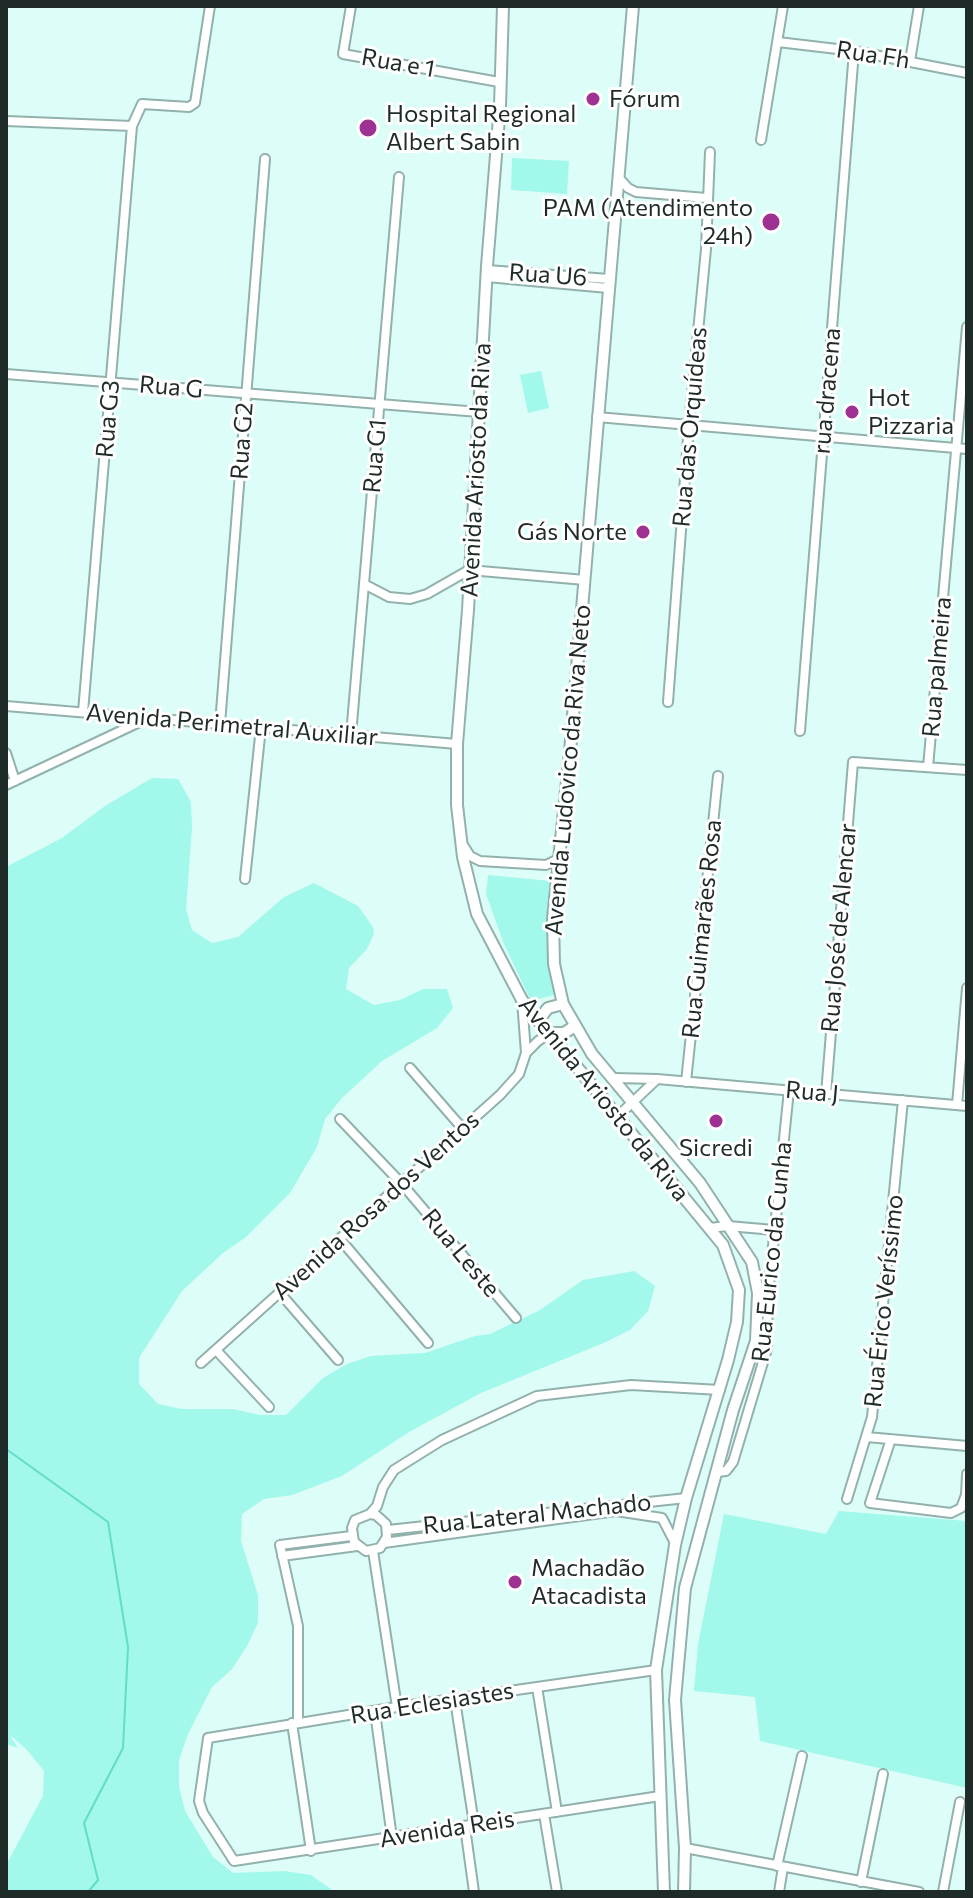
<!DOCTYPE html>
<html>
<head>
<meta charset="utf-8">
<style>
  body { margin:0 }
  #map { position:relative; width:973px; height:1898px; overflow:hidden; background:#ddfef8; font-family:Commissioner,sans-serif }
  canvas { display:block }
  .frame { position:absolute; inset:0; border:8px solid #1f2b29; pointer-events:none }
</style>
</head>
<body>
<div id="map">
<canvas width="973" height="1898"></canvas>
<div class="frame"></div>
</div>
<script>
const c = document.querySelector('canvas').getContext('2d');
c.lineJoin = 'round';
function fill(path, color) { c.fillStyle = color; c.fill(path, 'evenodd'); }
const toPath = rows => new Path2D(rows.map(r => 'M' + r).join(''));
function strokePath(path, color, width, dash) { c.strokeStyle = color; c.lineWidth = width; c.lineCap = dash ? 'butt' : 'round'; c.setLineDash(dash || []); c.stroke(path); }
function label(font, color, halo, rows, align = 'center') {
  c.font = font + ' Commissioner,sans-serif'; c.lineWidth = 6; c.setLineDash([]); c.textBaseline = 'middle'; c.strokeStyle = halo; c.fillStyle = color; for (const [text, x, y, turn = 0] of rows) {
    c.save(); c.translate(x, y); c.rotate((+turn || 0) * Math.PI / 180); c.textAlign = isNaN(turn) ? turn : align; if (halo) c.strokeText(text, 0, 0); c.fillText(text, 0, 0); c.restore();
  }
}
fill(toPath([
  [512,158,569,161,567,194,511,190],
  [541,371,549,408,528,413,520,375],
  [152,778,178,779,191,802,192,828,186,909,192,930,212,943,238,937,284,897,314,883,358,906,373,927,374,934,367,949,349,968,346,989,374,1005,400,1000,423,989,447,989,453,1008,437,1028,382,1061,342,1098,325,1119,317,1147,290,1193,246,1237,223,1253,182,1291,139,1358,139,1384,158,1404,182,1409,233,1409,260,1415,286,1415,323,1378,347,1364,371,1356,425,1353,475,1336,490,1334,540,1310,583,1280,634,1271,655,1286,648,1311,630,1330,606,1342,481,1393,409,1432,342,1476,292,1495,264,1499,242,1514,241,1541,258,1595,258,1623,247,1646,232,1669,212,1687,188,1734,179,1760,179,1786,185,1811,213,1857,233,1873,284,1871,311,1875,335,1892,6,1892,6,1865,43,1796,44,1771,27,1750,9,1734,18,1748,6,1744,6,867,62,838,105,806],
  [488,875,551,881,547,919,554,995,531,1001,504,944,486,894],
  [839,1511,967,1521,967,1788,760,1741,755,1697,694,1691,698,1644,724,1514,826,1534]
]), '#a2f8ea');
strokePath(toPath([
  [6,1449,108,1522,128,1647,123,1748,84,1823,98,1880,88,1892]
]), '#62dccb', 2);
const minor = toPath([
  [351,6,343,54,499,82],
  [778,42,854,51,967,73],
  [910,61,919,6],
  [6,121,132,126],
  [761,140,783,6],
  [618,177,628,188,636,192,706,198],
  [487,270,609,279],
  [487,277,608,288],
  [6,374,479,412],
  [597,417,967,449],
  [364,584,389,597,410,599,427,594,469,570,585,580],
  [668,702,689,425,706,249,710,152],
  [6,706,457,744],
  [83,712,132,126,142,104,189,107,195,103,210,6],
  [220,724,265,159],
  [800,731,854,51],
  [351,735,399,177],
  [6,753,15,781],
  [928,767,967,327],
  [6,785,146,719],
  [463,845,470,856,480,861,546,865,558,859],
  [245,879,261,727],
  [522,1000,526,1053],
  [410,1068,463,1129],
  [614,1078,657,1079,967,1106],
  [686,1082,718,776],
  [826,1094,853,762,967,770],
  [957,1105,967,988],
  [617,1117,656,1080],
  [340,1119,402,1184,516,1318],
  [709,1228,728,1226,774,1230],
  [340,1239,428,1343],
  [280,1293,338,1360],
  [216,1350,269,1407],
  [201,1363,500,1095,519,1074,526,1053,538,1041,550,1033],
  [867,1437,967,1446],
  [891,1439,870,1503,951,1513,961,1508,966,1495,967,1474],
  [717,1472,726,1471,733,1462,767,1349,768,1295,789,1090],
  [847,1499,872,1417,903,1100],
  [370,1514,376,1515,386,1524,387,1537,380,1548,366,1551,354,1542,352,1528,355,1520,370,1514,377,1506,383,1487,394,1470,442,1440,537,1396,631,1385,720,1390],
  [388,1530,686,1498],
  [384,1543,616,1511,662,1518,675,1543],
  [373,1551,397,1707],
  [282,1556,357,1546],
  [656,1670,397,1707,208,1738,199,1801,203,1813,234,1861,660,1796],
  [537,1687,557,1812],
  [455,1700,474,1824],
  [375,1712,392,1838],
  [298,1722,298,1626,280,1545,351,1536],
  [292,1723,311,1851],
  [544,1814,557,1892],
  [465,1827,474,1892],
  [685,1848,919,1892],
  [777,1866,802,1756],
  [861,1882,883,1774],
  [779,1892,783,1867],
  [943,1892,960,1802]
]);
const tertiary = toPath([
  [503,6,500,106,487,266,468,610,457,744,457,805,463,857,477,914,522,1000,723,1245,739,1290,737,1322,728,1360,686,1498,675,1545,656,1670,664,1892],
  [633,6,570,751,553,919,554,964,563,1004,592,1054,700,1183,752,1262,758,1293,756,1341,733,1410,685,1588,675,1700,685,1848,684,1892],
  [538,1021,548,1008,563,1004],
  [550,1033,564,1033,575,1026]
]);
strokePath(minor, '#92b1ac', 12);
strokePath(tertiary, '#92b1ac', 14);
strokePath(minor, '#fff', 8);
strokePath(tertiary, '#fff', 10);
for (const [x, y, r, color] of [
  [593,99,8,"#9e3191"],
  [368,128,10,"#9e3191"],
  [771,222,10,"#9e3191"],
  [852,412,8,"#9e3191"],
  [643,532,8,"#9e3191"],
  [716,1121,8,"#9e3191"],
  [515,1582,8,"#9e3191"]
]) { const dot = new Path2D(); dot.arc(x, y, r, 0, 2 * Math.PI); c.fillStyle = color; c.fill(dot); strokePath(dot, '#fff', 3); }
label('24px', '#1f2b29', '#fff', [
  ["Rua Fh",873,55,9],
  ["Rua e 1",398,63,10],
  ["Rua U6",548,275,4],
  ["Rua G",171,387,5],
  ["rua dracena",827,391,-85],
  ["Rua G3",108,419,-85],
  ["Rua das Orquídeas",690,427,-85],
  ["Rua G2",242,441,-86],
  ["Rua G1",375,456,-85],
  ["Avenida Ariosto da Riva",476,470,-87],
  ["Rua palmeira",937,667,-85],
  ["Avenida Perimetral Auxiliar",232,725,5],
  ["Avenida Ludovico da Riva Neto",568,770,-85],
  ["Rua José de Alencar",839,928,-85],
  ["Rua Guimarães Rosa",702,929,-84],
  ["Rua J",812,1092,5],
  ["Avenida Ariosto da Riva",604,1099,51],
  ["Avenida Rosa dos Ventos",376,1206,-42],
  ["Rua Eurico da Cunha",772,1252,-84],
  ["Rua Leste",461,1253,50],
  ["Rua Érico Veríssimo",884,1301,-84],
  ["Rua Lateral Machado",537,1514,-6],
  ["Rua Eclesiastes",432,1703,-9],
  ["Avenida Reis",447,1829,-9]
]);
label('24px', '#1f2b29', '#fff', [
  ["Fórum",609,99],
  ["Hospital Regional",386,114],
  ["Albert Sabin",386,142],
  ["PAM (Atendimento",753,208,"right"],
  ["24h)",753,236,"right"],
  ["Hot",868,398],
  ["Pizzaria",868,426],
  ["Gás Norte",627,532,"right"],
  ["Sicredi",716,1148,"center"],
  ["Machadão",531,1568],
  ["Atacadista",531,1596]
], 'left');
</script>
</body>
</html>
